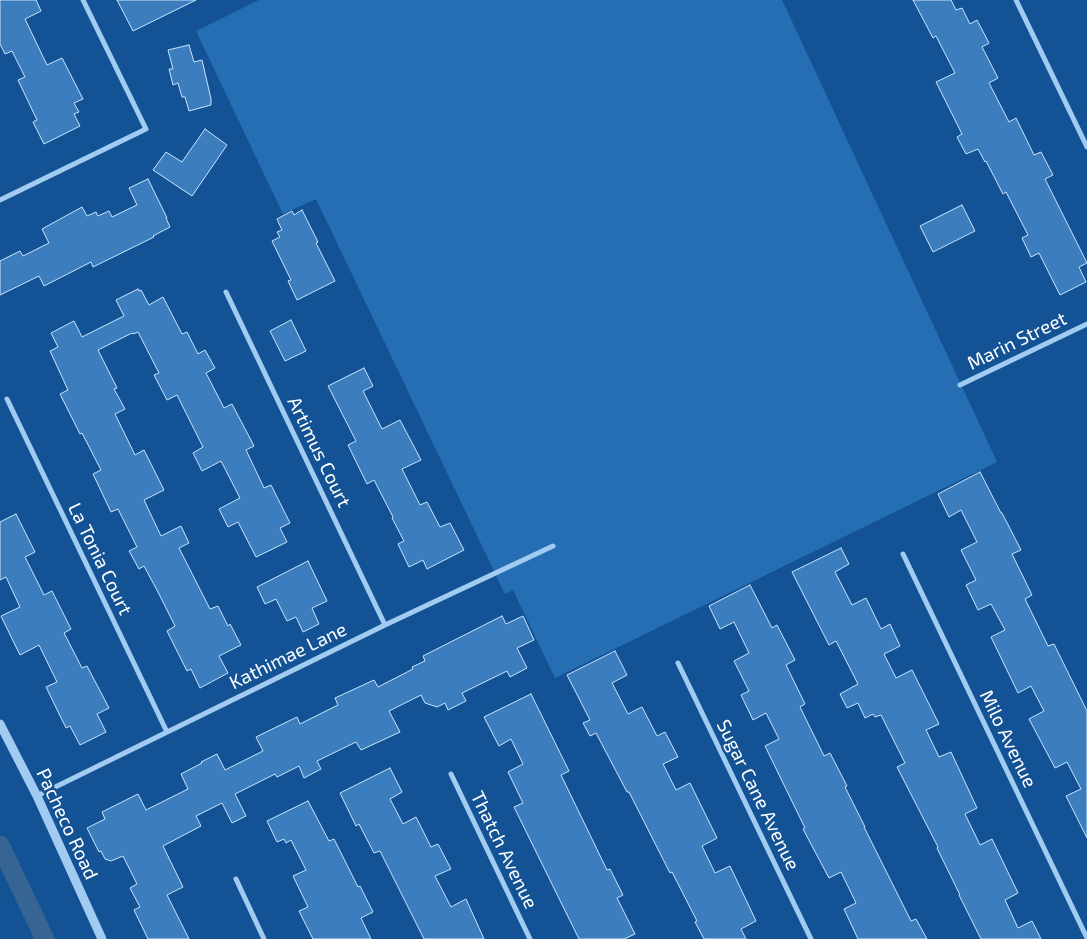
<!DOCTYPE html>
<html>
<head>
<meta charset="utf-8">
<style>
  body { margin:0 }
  canvas { display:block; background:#135395 }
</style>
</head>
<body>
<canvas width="1087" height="939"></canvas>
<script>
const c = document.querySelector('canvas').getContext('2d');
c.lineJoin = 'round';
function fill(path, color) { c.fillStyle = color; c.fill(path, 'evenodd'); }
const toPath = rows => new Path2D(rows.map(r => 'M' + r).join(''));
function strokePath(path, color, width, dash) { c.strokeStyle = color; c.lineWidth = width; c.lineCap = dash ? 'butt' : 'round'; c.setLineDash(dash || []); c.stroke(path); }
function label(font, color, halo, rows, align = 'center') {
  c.font = font + ' "Exo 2",sans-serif'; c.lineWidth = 5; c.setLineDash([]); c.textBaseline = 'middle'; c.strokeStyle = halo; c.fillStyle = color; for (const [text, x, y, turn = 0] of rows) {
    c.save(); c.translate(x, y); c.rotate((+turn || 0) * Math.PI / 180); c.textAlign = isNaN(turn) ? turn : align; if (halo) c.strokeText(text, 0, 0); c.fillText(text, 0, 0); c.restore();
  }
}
fill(toPath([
  [259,0,782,0,997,462,555,678,513,590,505,594,316,199,283,214,196,31]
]), '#266eb4');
strokePath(toPath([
  [0,845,45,939]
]), '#366594', 19);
const building = toPath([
  [0,0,36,0,41,11,25,19,35,40,47,65,62,58,83,99,74,103,79,112,74,114,80,126,44,144,33,122,37,120,18,80,25,77,12,51,5,54,0,44,0,0],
  [117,0,196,0,133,31,117,0],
  [913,0,951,0,956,10,962,8,970,24,977,20,989,43,982,47,998,78,989,83,1009,122,1016,118,1034,155,1041,152,1053,175,1045,179,1087,263,1079,267,1086,282,1060,295,1039,253,1031,257,1022,238,1028,235,1006,192,1003,194,986,161,985,162,978,149,966,154,957,137,962,134,936,82,955,73,936,36,933,38,913,0],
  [189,45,194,62,202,60,211,99,211,105,189,111,185,97,182,97,178,83,173,85,169,69,173,69,168,50,189,45],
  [205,129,227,145,192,196,153,170,166,152,182,162,205,129],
  [148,179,167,218,166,218,170,227,153,236,154,237,93,267,91,262,44,286,39,276,0,295,0,261,20,251,23,256,49,243,42,229,82,207,87,216,96,212,98,216,109,211,112,217,137,205,129,188,148,179],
  [962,205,975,231,933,252,920,226,962,205],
  [302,210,318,242,316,243,335,281,297,300,288,281,291,280,272,241,280,237,277,232,282,230,277,219,292,211,294,215,302,210],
  [138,289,139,291,141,290,149,305,163,297,182,334,187,332,198,354,205,350,215,368,206,373,224,408,232,404,254,446,246,450,264,488,271,485,290,523,280,528,287,542,256,557,238,522,228,527,219,509,240,498,221,461,202,471,193,453,203,447,177,395,167,400,154,375,159,373,138,332,133,334,132,333,98,350,117,388,114,389,125,409,115,414,135,455,144,450,164,490,144,500,161,536,181,526,189,543,179,548,210,609,218,606,228,626,230,624,241,645,219,656,228,673,200,688,191,669,187,671,167,631,175,626,159,594,144,566,139,569,129,551,137,547,118,509,111,512,93,474,101,470,82,433,80,434,60,394,68,390,50,351,58,347,51,333,74,321,82,337,124,316,116,300,138,289],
  [291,320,306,351,285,361,270,331,291,320],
  [364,368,373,386,363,391,382,429,400,420,421,460,402,469,420,505,427,502,440,527,450,523,464,550,427,569,423,560,409,567,398,544,404,541,392,518,393,517,374,480,367,484,348,445,356,441,328,386,364,368],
  [980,472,1001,513,1002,513,1021,550,1012,554,1032,595,1025,599,1048,646,1054,644,1087,711,1087,838,1066,796,1081,789,1067,762,1055,768,1029,719,1044,711,1031,686,1018,693,991,637,1005,630,991,604,978,610,966,585,976,580,961,550,977,542,961,510,949,517,938,494,980,472],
  [16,514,35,552,25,557,44,595,52,591,71,629,64,633,82,668,87,666,109,708,97,714,106,732,80,745,70,726,66,728,46,687,57,682,39,645,20,655,1,616,20,607,6,577,0,580,0,522,16,514],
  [841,548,849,564,835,572,852,605,866,598,881,629,890,624,900,646,884,654,896,678,912,670,939,724,926,730,939,757,951,752,977,808,965,814,980,845,992,839,1018,893,1005,900,1018,928,1032,921,1041,939,981,939,959,895,960,895,937,848,938,847,897,767,905,763,881,715,875,717,873,714,865,718,858,703,847,708,840,694,858,684,836,641,829,645,792,572,841,548],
  [308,561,327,601,312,608,319,624,303,632,296,617,287,621,276,599,265,604,257,587,308,561],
  [750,585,772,628,777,625,795,660,786,665,805,704,800,707,824,756,830,753,847,786,845,787,865,827,864,827,911,921,916,919,927,939,858,939,844,909,856,903,841,872,829,878,803,829,805,828,765,746,779,739,766,713,753,720,741,695,749,691,734,661,749,653,734,622,720,629,709,606,750,585],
  [502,616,506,624,523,616,534,640,517,648,527,668,510,677,507,671,462,693,466,701,448,710,445,703,437,707,425,703,421,695,389,711,400,732,361,750,356,742,317,761,321,769,304,778,299,766,277,777,275,774,235,794,246,816,232,823,222,803,196,816,201,826,163,846,183,887,167,895,189,939,148,939,134,910,140,907,130,888,137,884,123,856,111,861,105,859,101,851,99,852,87,828,105,819,102,812,138,794,146,810,188,789,181,774,202,763,201,762,217,754,225,770,263,751,256,737,297,717,300,724,338,705,335,698,374,680,378,687,413,669,412,667,425,661,423,656,502,616],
  [615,651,627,675,612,683,628,714,642,707,657,736,665,732,678,757,663,764,676,790,690,783,717,838,702,846,715,873,730,866,756,921,741,929,746,939,704,939,695,922,697,921,672,872,670,873,629,792,627,792,596,733,590,736,583,723,590,720,567,675,615,651],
  [531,694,569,771,561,775,607,870,610,869,623,895,617,898,635,934,624,939,579,939,514,807,523,803,508,772,523,764,511,739,499,746,484,717,531,694],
  [390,768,402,792,390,799,403,824,416,817,431,847,438,844,451,869,435,876,451,907,466,899,484,939,424,939,380,851,374,853,359,824,356,826,340,793,390,768],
  [308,801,329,841,334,839,358,887,360,886,373,912,361,918,371,939,313,939,299,911,308,907,293,876,306,870,291,840,286,843,284,839,277,842,267,821,308,801]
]);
fill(building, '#3c7dbd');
strokePath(building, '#cae4fd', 1);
strokePath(toPath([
  [1016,0,1087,147],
  [0,200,146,129,83,0],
  [226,292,385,625],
  [960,385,1087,324],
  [7,399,167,732],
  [903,554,1087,938],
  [678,663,811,939],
  [451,774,530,939],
  [37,796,385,625,553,546],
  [236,879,264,939]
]), '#a2cbf2', 5);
strokePath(toPath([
  [0,724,37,796,102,939]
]), '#a2cbf2', 9);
label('19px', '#fff', '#135395', [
  ["Marin Street",1017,341,-26],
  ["Artimus Court",319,452,64],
  ["La Tonia Court",100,559,64],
  ["Kathimae Lane",288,656,-26],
  ["Milo Avenue",1008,739,64],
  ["Sugar Cane Avenue",758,795,64],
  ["Pacheco Road",67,824,65],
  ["Thatch Avenue",504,850,64]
]);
</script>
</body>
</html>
